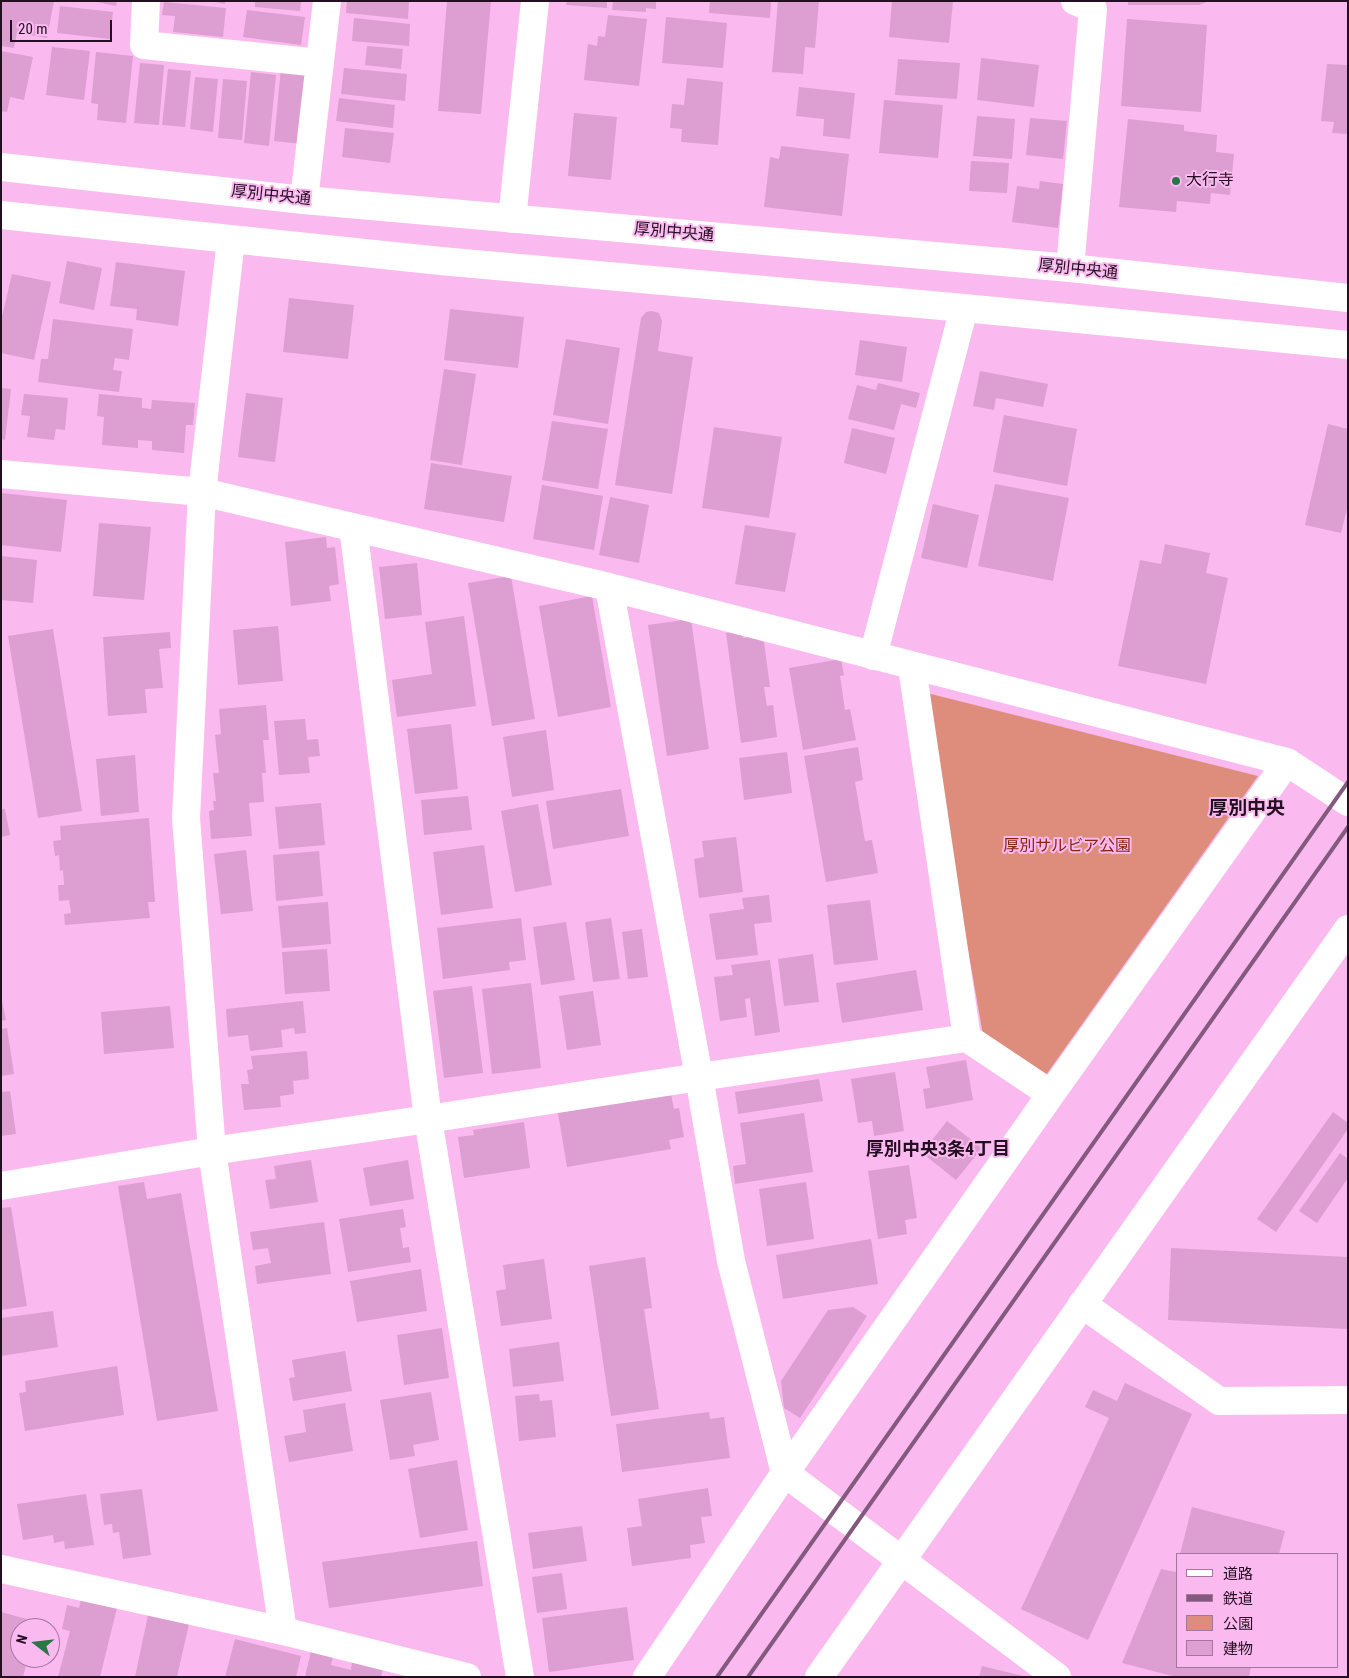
<!DOCTYPE html>
<html>
<head>
<meta charset="utf-8">
<style>
  body { margin:0 }
  #map { position:relative; width:1349px; height:1678px; overflow:hidden; background:#fabaef; font-family:"Roboto Condensed","Noto Sans JP",sans-serif }
  canvas { display:block }
  .frame { position:absolute; inset:0; border:2px solid #240e21; pointer-events:none }
  .legend { position:absolute; left:1176px; top:1553px; width:162px; height:115px; box-sizing:border-box; background:#fabaef; border:1px solid #a4759d; margin:0; padding:6px 9px; list-style:none; font-size:15px; color:#240e21 }
  .legend li { display:flex; align-items:center; gap:10px; height:25px }
  .legend b { width:25px; border:1px solid #a4759d }
  .north { position:absolute; left:10px; top:1618px; width:50px; height:50px; box-sizing:border-box; background:#fabaef; border:1px solid #a4759d; border-radius:50%; rotate:286deg; font-size:14px; font-weight:700; line-height:20px; text-align:center; color:#240e21 }
  .north::after { content:''; display:block; margin:auto; width:18px; height:22px; background:#297646; clip-path:polygon(50% 0,100% 100%,50% 72%,0 100%) }
  .scale { position:absolute; left:10px; top:20px; width:102px; height:22px; box-sizing:border-box; border:2px solid #240e21; border-top:0; padding-left:6px; font-size:15px; line-height:18px; white-space:nowrap; color:#240e21; -webkit-text-stroke:4px #fabaef; paint-order:stroke }
</style>
</head>
<body>
<div id="map">
<canvas width="1349" height="1678"></canvas>
<div class="frame"></div>
<ul class="legend">
<li><b style="height:6px;background:#fff"></b>道路</li>
<li><b style="height:6px;background:#835a7d"></b>鉄道</li>
<li><b style="height:14px;background:#de8d7c"></b>公園</li>
<li><b style="height:14px;background:#dd9ed2"></b>建物</li>
</ul>
<div class="north">N</div>
<div class="scale">20 m</div>
</div>
<script>
const c = document.querySelector('canvas').getContext('2d');
c.lineJoin = 'round';
function fill(path, color) { c.fillStyle = color; c.fill(path, 'evenodd'); }
const toPath = rows => new Path2D(rows.map(r => 'M' + r).join(''));
function strokePath(path, color, width, dash) { c.strokeStyle = color; c.lineWidth = width; c.lineCap = dash ? 'butt' : 'round'; c.setLineDash(dash || []); c.stroke(path); }
function label(font, color, halo, rows, align = 'center') {
  c.font = font + ' "Roboto Condensed","Noto Sans JP",sans-serif'; c.lineWidth = 4; c.setLineDash([]); c.textBaseline = 'middle'; c.strokeStyle = halo; c.fillStyle = color; for (const [text, x, y, turn = 0] of rows) {
    c.save(); c.translate(x, y); c.rotate((+turn || 0) * Math.PI / 180); c.textAlign = isNaN(turn) ? turn : align; if (halo) c.strokeText(text, 0, 0); c.fillText(text, 0, 0); c.restore();
  }
}
fill(toPath([
  [923,692,1258,776,1046,1075,983,1035]
]), '#de8d7c');
fill(toPath([
  [1,1,54,1,47,38,17,33,14,48,1,46],
  [92,1,117,1,116,6],
  [210,1,225,1,225,4],
  [255,1,301,1,300,11,255,7],
  [347,1,409,1,408,19,346,13],
  [447,1,491,1,481,114,438,111],
  [567,1,607,1,607,8,566,5],
  [613,1,656,1,656,9,646,8,646,12,612,10],
  [710,1,771,1,770,18,709,13],
  [778,1,819,1,815,48,805,47,803,74,772,72],
  [892,1,953,1,949,43,889,37],
  [1128,1,1209,1,1199,5,1128,5],
  [164,2,226,8,223,37,173,32,175,16,162,15],
  [60,6,113,12,110,39,57,33],
  [247,10,305,17,301,45,243,37],
  [608,15,647,19,639,86,584,80,588,44,597,46,598,36,605,37],
  [666,17,727,23,723,68,662,63],
  [354,18,410,24,409,46,352,41],
  [1127,19,1207,25,1201,112,1121,106],
  [367,46,403,49,401,69,365,65],
  [52,47,90,51,84,100,46,95],
  [1,51,33,57,24,100,10,97,7,112,1,111],
  [96,52,133,56,126,123,97,120,98,104,91,103],
  [981,58,1039,65,1034,107,977,100],
  [898,59,960,63,957,99,895,95],
  [140,63,164,65,159,125,134,123],
  [1327,64,1348,65,1348,134,1332,133,1334,122,1321,121],
  [281,68,309,70,302,144,274,141],
  [344,68,407,74,405,101,341,94],
  [168,69,191,71,185,127,162,125],
  [251,72,276,75,269,146,244,143],
  [195,77,218,79,213,132,190,129],
  [687,78,723,82,718,145,681,142,682,129,670,128,672,104,684,105],
  [223,79,247,81,242,140,218,138],
  [799,87,855,93,850,139,823,136,824,119,796,116],
  [339,98,395,105,393,128,336,121],
  [884,100,943,105,938,158,879,153],
  [574,113,617,117,611,180,568,176],
  [977,116,1015,119,1012,159,973,156],
  [1030,118,1067,121,1063,159,1026,155],
  [1128,119,1184,125,1184,131,1217,135,1216,152,1234,154,1230,195,1211,193,1210,204,1177,201,1176,212,1119,207],
  [345,128,394,133,390,163,342,157],
  [781,146,849,154,842,216,764,207,770,157,779,159],
  [971,161,1009,163,1007,193,969,191],
  [1040,181,1063,184,1058,228,1012,222,1017,186,1039,189],
  [67,261,102,268,94,310,59,303],
  [116,262,185,271,178,326,136,320,137,309,110,306],
  [12,274,51,282,34,360,1,353,1,321],
  [289,298,354,305,348,359,283,352],
  [450,309,524,317,518,368,444,360],
  [652,311,659,313,662,321,658,351,693,357,672,494,615,485,641,318,646,312],
  [53,319,133,329,129,360,115,358,113,370,122,371,119,392,38,382,41,359,48,359],
  [566,339,620,348,608,424,553,415],
  [860,340,907,347,902,382,855,375],
  [444,369,476,374,462,465,430,460],
  [980,371,1048,384,1043,407,996,398,994,410,973,406],
  [878,383,920,393,916,408,901,404,894,430,848,419,857,385,876,390],
  [1,388,11,389,5,440,1,439],
  [246,393,283,398,275,462,238,457],
  [24,394,68,398,65,430,56,429,54,440,27,437,30,416,21,415],
  [99,394,142,398,142,408,151,409,152,400,195,403,193,425,186,425,184,453,152,450,152,441,138,440,138,448,102,445,104,417,97,416],
  [1004,415,1077,429,1067,486,993,472],
  [552,421,608,429,598,489,542,480],
  [1328,424,1348,429,1348,505,1341,533,1305,525],
  [714,427,782,437,769,518,702,508],
  [852,428,895,438,886,474,844,463],
  [431,463,512,476,504,522,424,509],
  [995,484,1069,498,1053,581,978,566],
  [542,485,603,496,594,550,533,539],
  [1,493,67,500,61,552,1,545],
  [610,497,649,505,639,563,599,555],
  [933,504,979,515,967,568,921,558],
  [99,523,151,527,144,600,93,596],
  [745,525,796,533,785,592,735,584],
  [326,537,327,548,335,547,339,584,329,586,331,601,291,606,285,542],
  [1165,544,1210,553,1206,573,1228,578,1206,684,1118,666,1140,560,1161,564],
  [1,556,37,560,33,603,1,600],
  [417,563,422,615,385,619,379,567],
  [511,576,535,719,492,726,468,583],
  [592,596,611,707,558,717,539,606],
  [464,616,476,706,397,717,392,680,432,674,425,622],
  [691,619,709,749,667,756,648,625],
  [278,626,283,681,238,685,233,630],
  [53,629,82,811,38,818,8,636],
  [742,631,743,638,754,636,764,642,770,687,764,687,767,706,773,705,777,737,741,743,726,633],
  [170,632,171,648,159,649,163,688,145,689,147,713,108,716,103,637],
  [841,659,844,675,840,676,845,710,850,709,856,740,803,750,789,668],
  [266,705,269,740,263,740,266,773,262,773,264,802,249,803,252,836,211,839,209,811,214,810,213,801,216,801,213,773,219,773,215,735,221,734,219,709],
  [305,719,307,740,318,739,320,756,308,757,310,773,279,775,274,721],
  [451,724,458,789,415,794,407,729],
  [546,730,554,790,512,797,503,737],
  [858,747,863,780,855,782,865,841,872,840,878,873,826,882,804,756],
  [787,752,792,793,744,800,739,758],
  [135,755,139,812,101,816,96,759],
  [621,789,629,836,553,849,546,801],
  [468,796,472,830,424,835,421,800],
  [321,803,325,845,279,849,275,807],
  [538,804,552,885,515,892,501,811],
  [1,809,5,809,10,835,1,837],
  [149,818,155,902,148,902,150,918,65,925,64,914,71,913,69,900,59,901,58,885,64,885,63,870,60,871,59,855,55,856,53,841,61,840,60,826],
  [736,837,743,892,699,898,694,859,704,857,702,841],
  [484,845,493,908,441,915,433,852],
  [246,850,253,911,221,914,214,854],
  [319,851,323,896,276,901,273,855],
  [769,895,772,922,754,924,758,955,716,960,709,914,744,909,742,898],
  [870,900,878,960,834,965,827,905],
  [328,902,331,944,282,948,278,906],
  [521,918,526,960,509,962,510,970,443,979,437,928],
  [611,918,620,979,593,982,585,922],
  [566,922,575,980,541,985,533,927],
  [642,929,648,977,628,979,622,932],
  [327,949,330,991,285,994,282,952],
  [813,954,819,1002,784,1006,778,959],
  [770,960,780,1032,755,1036,750,998,745,999,747,1017,720,1021,714,977,733,975,731,965],
  [916,970,923,1010,842,1023,836,983],
  [531,983,541,1068,492,1074,482,989],
  [472,986,483,1073,444,1078,433,991],
  [593,991,601,1045,567,1050,559,996],
  [1,996,6,1020,1,1021],
  [303,1001,306,1033,295,1034,294,1028,281,1030,283,1047,250,1051,248,1035,228,1037,226,1009],
  [170,1006,174,1048,104,1054,101,1012],
  [7,1028,14,1074,1,1076,1,1029],
  [307,1051,309,1079,293,1081,294,1094,280,1096,281,1107,244,1110,241,1084,249,1084,247,1070,253,1069,251,1056],
  [966,1060,973,1100,926,1109,923,1089,930,1088,926,1067],
  [895,1072,904,1131,874,1136,872,1121,858,1123,851,1079],
  [819,1079,823,1101,738,1114,735,1092],
  [10,1091,16,1134,1,1136,1,1092],
  [671,1094,674,1109,679,1108,684,1137,669,1140,671,1149,567,1167,558,1113],
  [1333,1112,1348,1123,1348,1129,1276,1232,1257,1219],
  [804,1113,813,1172,735,1184,733,1166,746,1164,740,1123],
  [947,1121,982,1148,956,1180,922,1153],
  [524,1122,530,1168,464,1178,458,1137,474,1135,473,1130],
  [1340,1153,1348,1159,1348,1178,1317,1223,1299,1211],
  [311,1160,318,1202,270,1209,265,1180,276,1179,274,1166],
  [408,1160,414,1199,370,1206,363,1168],
  [909,1165,917,1218,905,1220,907,1234,878,1239,868,1171],
  [144,1182,147,1199,181,1193,218,1411,157,1421,118,1186],
  [806,1182,814,1239,767,1246,759,1189],
  [11,1207,27,1306,1,1310,1,1208],
  [403,1209,406,1227,400,1228,403,1248,409,1247,411,1262,348,1272,339,1219],
  [324,1222,331,1274,257,1284,255,1266,271,1263,268,1248,253,1250,250,1232],
  [871,1239,878,1284,783,1299,776,1255],
  [1171,1248,1348,1257,1348,1329,1168,1320],
  [645,1257,652,1308,644,1309,659,1409,611,1416,589,1266],
  [544,1259,552,1319,501,1326,496,1291,506,1289,503,1265],
  [421,1269,427,1311,357,1322,350,1281],
  [853,1307,867,1316,800,1418,784,1408,781,1381,828,1310],
  [53,1311,58,1347,1,1356,1,1318],
  [442,1328,449,1378,404,1385,397,1335],
  [559,1342,564,1381,513,1387,509,1349],
  [345,1351,352,1391,293,1401,289,1378,295,1377,292,1360],
  [117,1366,124,1415,25,1431,19,1393,26,1392,25,1381],
  [1125,1383,1192,1414,1088,1640,1021,1609,1109,1418,1085,1407,1093,1390,1117,1401],
  [431,1392,439,1440,413,1445,415,1456,390,1460,380,1400],
  [539,1394,540,1401,552,1400,556,1437,519,1441,515,1396],
  [345,1403,353,1451,289,1462,284,1436,306,1432,303,1410],
  [709,1412,710,1419,724,1417,730,1458,622,1472,616,1424],
  [457,1460,468,1530,420,1538,408,1469],
  [708,1488,712,1516,701,1517,705,1543,690,1545,691,1558,632,1566,627,1528,642,1526,638,1499],
  [142,1489,151,1555,123,1559,119,1532,113,1533,112,1524,104,1525,100,1494],
  [86,1494,94,1545,65,1549,64,1541,54,1543,53,1535,23,1540,17,1504],
  [1192,1507,1285,1531,1279,1554,1180,1554],
  [582,1526,587,1561,533,1569,528,1533],
  [477,1541,483,1586,329,1608,322,1562],
  [1177,1566,1178,1667,1251,1667,1249,1677,1176,1677,1122,1663,1161,1569,1176,1572],
  [562,1573,567,1609,537,1613,532,1577],
  [81,1600,117,1608,100,1677,58,1677,70,1631,62,1629,67,1605,79,1608],
  [627,1607,634,1660,549,1672,542,1618],
  [1,1612,38,1622,36,1628,20,1628,20,1658,28,1658,23,1677,1,1677],
  [148,1615,189,1624,177,1677,135,1677],
  [235,1639,301,1656,296,1677,225,1677],
  [311,1651,333,1657,331,1665,351,1670,352,1662,383,1669,381,1677,305,1677],
  [982,1666,1023,1676,1023,1677,979,1677]
]), '#dd9ed2');
strokePath(toPath([
  [146,1,144,45,320,63],
  [304,200,327,1],
  [512,219,535,1],
  [231,240,202,492,186,818,212,1151,283,1631],
  [1070,268,1093,9,1075,1],
  [1,474,202,492,609,587,1287,762,1348,802],
  [353,527,428,1119,520,1677],
  [609,587,699,1077,731,1261,785,1473,1057,1677],
  [873,656,964,308],
  [912,667,967,1038],
  [1,1186,212,1151,428,1119,699,1077,967,1038,1051,1094],
  [1082,1304,1219,1401,1348,1400],
  [1,1569,283,1631,467,1677],
  [647,1677,785,1473,1051,1094,1287,762],
  [819,1677,1348,929]
]), '#fff', 28);
strokePath(toPath([
  [1,167,304,200,1070,268,1348,298],
  [1,215,441,261,964,308,1348,345]
]), '#fff', 28);
strokePath(toPath([
  [717,1677,1348,782],
  [748,1677,1348,827]
]), '#835a7d', 4);
for (const [x, y, r, color] of [
  [1176,181,5,"#297646"]
]) { const dot = new Path2D(); dot.arc(x, y, r, 0, 2 * Math.PI); c.fillStyle = color; c.fill(dot); strokePath(dot, '#fabaef', 2); }
label('16px', '#240e21', '#fabaef', [
  ["大行寺",1186,181]
], 'left');
label('16px', '#240e21', '#fabaef', [
  ["厚別中央通",271,196,6],
  ["厚別中央通",674,233,5],
  ["厚別中央通",1078,270,6]
]);
label('16px', '#8a2310', '#fabaef', [
  ["厚別サルビア公園",1067,847]
]);
label('bold 18px', '#240e21', '#fabaef', [
  ["厚別中央3条4丁目",938,1150]
]);
label('bold 19px', '#240e21', '#fabaef', [
  ["厚別中央",1247,809]
]);
</script>
</body>
</html>
